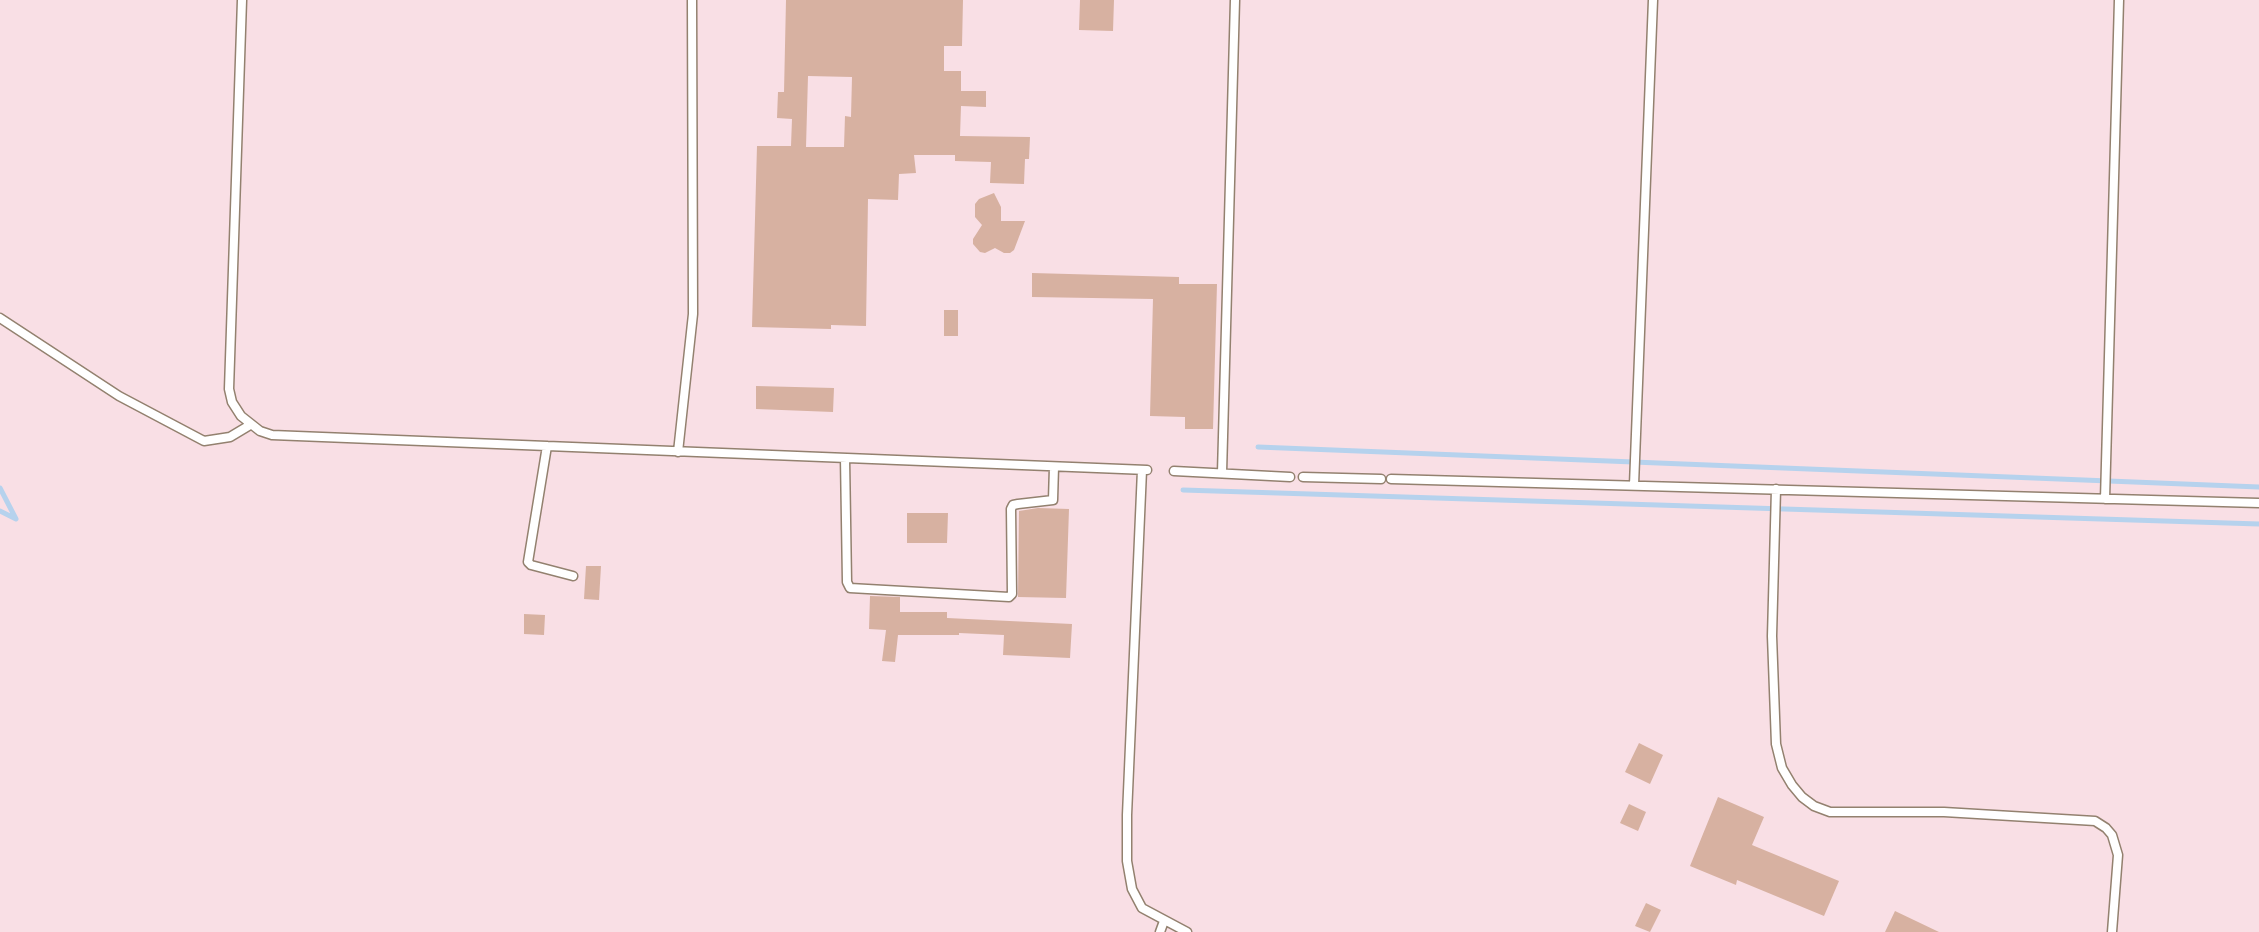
<!DOCTYPE html>
<html>
<head>
<meta charset="utf-8">
<style>
  body { margin:0 }
  canvas { display:block; background:#feeddd }
</style>
</head>
<body>
<canvas width="2259" height="932"></canvas>
<script>
const c = document.querySelector('canvas').getContext('2d');
c.lineJoin = 'round';
function fill(path, color) { c.fillStyle = color; c.fill(path, 'evenodd'); }
const toPath = rows => new Path2D(rows.map(r => 'M' + r).join(''));
function strokePath(path, color, width, dash) { c.strokeStyle = color; c.lineWidth = width; c.lineCap = dash ? 'butt' : 'round'; c.setLineDash(dash || []); c.stroke(path); }
fill(toPath([
  [0,0,2259,0,2259,932,0,932]
]), '#f9dfe5');
strokePath(toPath([
  [1258,447,2259,487],
  [0,488,16,519,0,511],
  [1183,490,2259,524]
]), '#b6d2ed', 5);
fill(toPath([
  [786,0,963,0,962,46,944,46,944,71,961,71,961,91,986,91,986,107,961,106,960,136,1030,137,1029,159,1025,159,1024,184,990,183,991,162,955,161,955,155,914,155,916,173,899,174,898,200,868,199,866,326,831,325,831,329,752,327,757,146,791,146,792,119,777,118,778,92,784,92],
  [808,76,852,77,851,117,845,116,844,147,806,147],
  [1080,0,1114,0,1113,31,1079,30],
  [994,193,1001,207,1001,221,1025,221,1014,250,1010,253,1004,253,995,248,985,253,980,252,973,244,973,239,982,225,975,217,975,204,979,199],
  [1032,273,1179,277,1179,284,1217,284,1213,429,1185,429,1185,417,1150,416,1153,299,1032,297],
  [944,310,958,310,958,336,944,336],
  [756,386,834,388,833,412,756,409],
  [1038,508,1069,509,1066,598,1018,597,1019,511],
  [907,513,948,513,947,543,907,543],
  [586,566,601,566,599,600,584,599],
  [870,596,900,597,900,612,947,612,947,618,1072,624,1070,658,1003,655,1004,635,959,633,959,635,898,635,895,662,882,661,886,630,869,629],
  [524,614,545,615,544,635,524,634],
  [1639,743,1663,755,1650,784,1625,772],
  [1718,797,1764,817,1752,845,1839,881,1824,916,1737,880,1736,885,1690,866],
  [1629,804,1646,812,1638,831,1620,823],
  [1646,903,1661,910,1650,932,1635,926],
  [1895,911,1939,932,1885,932]
]), '#d7b1a1');
const lane = toPath([
  [242,0,229,389,232,402,241,416,260,431,272,435,1147,470],
  [0,318,119,396,204,441,230,437,250,425],
  [547,446,528,562,531,565,573,576],
  [678,452,693,314,692,0],
  [845,458,847,582,850,588,1009,597,1012,594,1011,509,1013,505,1018,504,1053,500,1054,467],
  [1142,470,1127,815,1127,861,1132,889,1142,908,1187,932],
  [1174,471,1290,477],
  [1222,473,1235,0],
  [1303,477,1381,479],
  [1391,479,2259,503],
  [1634,485,1653,0],
  [1776,489,1772,636,1776,744,1782,768,1792,785,1802,797,1814,806,1830,812,1944,812,2095,821,2106,828,2112,835,2118,855,2112,932],
  [2105,499,2119,0],
  [1160,932,1164,921]
]);
strokePath(lane, '#93816f', 11);
strokePath(lane, '#fff', 8);
</script>
</body>
</html>
